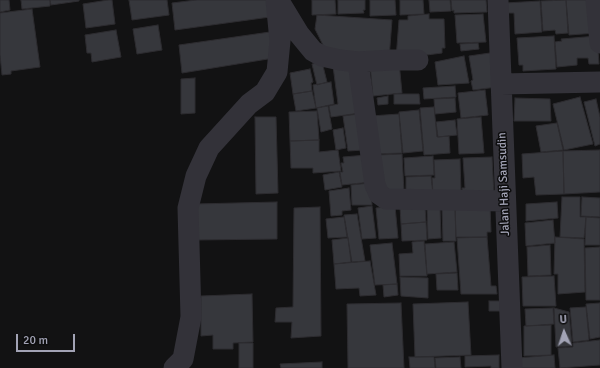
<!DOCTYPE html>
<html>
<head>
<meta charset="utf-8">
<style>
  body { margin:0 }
  #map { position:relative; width:600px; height:368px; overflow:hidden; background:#121213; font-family:Signika,sans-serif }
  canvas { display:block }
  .north { position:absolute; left:544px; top:312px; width:40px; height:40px; -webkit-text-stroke:3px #0d0d0e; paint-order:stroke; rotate:357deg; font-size:11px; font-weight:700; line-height:16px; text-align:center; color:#a2a3b5 }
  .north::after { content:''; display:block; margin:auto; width:14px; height:18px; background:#a2a3b5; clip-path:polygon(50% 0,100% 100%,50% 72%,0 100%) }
  .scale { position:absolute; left:16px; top:334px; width:59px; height:18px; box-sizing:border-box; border:2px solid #a2a3b5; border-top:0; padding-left:5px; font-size:12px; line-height:14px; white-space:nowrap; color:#a2a3b5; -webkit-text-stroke:3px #0d0d0e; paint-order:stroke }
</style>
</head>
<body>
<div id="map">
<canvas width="600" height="368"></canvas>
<div class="north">U</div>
<div class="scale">20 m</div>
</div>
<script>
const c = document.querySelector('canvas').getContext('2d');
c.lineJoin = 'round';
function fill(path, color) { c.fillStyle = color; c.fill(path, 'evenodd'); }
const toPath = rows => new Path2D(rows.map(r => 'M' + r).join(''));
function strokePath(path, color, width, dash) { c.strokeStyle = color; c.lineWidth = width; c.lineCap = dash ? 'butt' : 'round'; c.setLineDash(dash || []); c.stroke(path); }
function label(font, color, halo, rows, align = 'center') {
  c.font = font + ' Signika,sans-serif'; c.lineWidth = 3; c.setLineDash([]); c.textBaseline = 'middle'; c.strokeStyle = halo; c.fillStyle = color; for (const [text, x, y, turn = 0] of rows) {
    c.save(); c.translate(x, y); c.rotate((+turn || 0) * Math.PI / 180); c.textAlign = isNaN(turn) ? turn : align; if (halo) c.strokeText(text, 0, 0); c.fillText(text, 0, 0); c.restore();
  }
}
const building = toPath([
  [0,0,9,0,10,10,0,12,0,0],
  [21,0,50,0,50,6,22,9,21,0],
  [50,0,79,0,79,1,51,5,50,0],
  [108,0,112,0,115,24,86,28,83,4,108,0],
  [129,0,167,0,169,15,132,20,129,0],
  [196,0,267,0,270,17,175,30,172,3,196,0],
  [312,0,335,0,336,14,312,15,312,0],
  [338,0,365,0,365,10,363,10,364,13,338,14,338,0],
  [370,0,395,0,396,15,370,16,370,0],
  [400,0,423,0,424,14,400,15,400,0],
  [429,0,450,0,451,11,430,12,429,0],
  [451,0,486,0,487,12,454,13,454,10,452,11,451,0],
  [566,0,594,0,596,33,569,35,566,0],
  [566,0,568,33,556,34,555,30,543,31,541,1,566,0],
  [540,1,542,32,515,34,514,13,505,13,505,3,540,1],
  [32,9,40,67,11,71,11,74,2,75,0,55,0,13,32,9],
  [429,14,429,19,444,19,445,48,442,48,442,53,396,59,399,20,408,20,408,16,429,14],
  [483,14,486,42,457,43,455,15,483,14],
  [317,15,392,20,389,59,329,57,315,29,317,15],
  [158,25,162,50,137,54,133,29,158,25],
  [116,30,121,57,92,62,91,53,87,53,85,35,116,30],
  [270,32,274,58,182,73,179,45,270,32],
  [554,36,556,69,523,71,523,65,519,65,517,38,554,36],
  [597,36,599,64,589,64,588,58,577,58,577,65,557,67,555,42,562,41,561,39,597,36],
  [478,43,479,49,461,51,460,44,478,43],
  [497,52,497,87,473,90,471,81,473,80,469,56,497,52],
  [464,56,469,83,438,85,435,62,464,56],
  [322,62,327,82,317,85,312,64,322,62],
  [399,62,402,93,373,96,370,64,399,62],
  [333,66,354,67,360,113,331,117,329,106,338,104,333,66],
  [310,69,313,82,311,83,312,91,293,94,290,73,310,69],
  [195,78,195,113,181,114,181,79,195,78],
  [331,82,334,104,316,108,313,85,331,82],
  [455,86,456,97,424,99,423,88,455,86],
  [485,90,488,115,461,118,458,93,485,90],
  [312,91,316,108,296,111,293,94,312,91],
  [394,94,419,94,420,104,394,104,394,94],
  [388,96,388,104,378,105,377,98,388,96],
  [580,97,593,144,564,150,553,104,580,97],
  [455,98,456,112,435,114,434,99,455,98],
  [515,98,550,99,551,121,514,121,515,98],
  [596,99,600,117,600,144,595,146,584,102,596,99],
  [328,106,332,129,321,132,317,108,328,106],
  [434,107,437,137,449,136,450,153,424,155,420,108,434,107],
  [419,110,423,151,403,153,399,112,419,110],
  [317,111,319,140,290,141,289,112,317,111],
  [359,114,364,150,348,151,343,116,359,114],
  [399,114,402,153,374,154,371,116,399,114],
  [255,117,276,117,278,193,256,194,255,117],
  [481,117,484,153,459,154,457,119,481,117],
  [455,120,457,135,438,137,436,122,455,120],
  [557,123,563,150,541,152,536,126,557,123],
  [343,128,346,148,336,150,333,130,343,128],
  [319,140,319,152,338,150,341,171,313,173,313,168,291,168,290,141,319,140],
  [600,150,600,192,564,194,563,151,600,150],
  [563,151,564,194,536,195,534,177,523,178,522,154,563,151],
  [402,154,404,192,380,193,379,155,402,154],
  [367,155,371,182,342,185,340,172,343,172,341,163,344,163,343,157,367,155],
  [433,156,434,175,405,176,404,158,433,156],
  [492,157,494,195,463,196,462,188,465,188,463,158,492,157],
  [460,159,461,192,433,194,432,178,435,178,434,160,460,159],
  [339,172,342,187,325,190,323,175,339,172],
  [431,176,433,195,406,196,406,177,431,176],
  [371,183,372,205,352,205,351,185,371,183],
  [349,188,351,210,342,211,342,215,331,216,329,191,349,188],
  [562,197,580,197,580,217,586,217,584,238,560,237,562,197],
  [582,197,600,198,600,217,581,216,582,197],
  [277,202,277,239,196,240,195,204,277,202],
  [557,202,558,218,526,221,526,204,557,202],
  [455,205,490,205,491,232,487,232,487,237,456,237,455,205],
  [372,206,376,238,362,239,358,208,372,206],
  [395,206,398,238,379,239,376,208,395,206],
  [425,206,426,222,401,224,400,207,425,206],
  [320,207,321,336,291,338,292,322,275,322,276,308,293,307,294,208,320,207],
  [427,208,440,208,441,238,428,239,427,208],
  [442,208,455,208,456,241,443,241,442,208],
  [357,214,365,261,352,262,344,215,357,214],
  [344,217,347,237,328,238,326,219,344,217],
  [586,217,600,218,600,245,585,245,586,217],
  [553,220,555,243,526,246,525,223,553,220],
  [426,222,427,240,402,241,401,224,426,222],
  [487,237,491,286,496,286,497,294,461,294,457,238,487,237],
  [555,237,584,239,585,292,558,294,558,274,554,274,555,237],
  [348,238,351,262,334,264,332,240,348,238],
  [424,241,427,276,400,276,399,254,413,253,412,242,424,241],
  [454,242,457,272,427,274,425,244,454,242],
  [392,243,397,284,375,285,370,245,392,243],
  [550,245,551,275,528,276,527,247,550,245],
  [600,247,600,300,586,300,585,248,600,247],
  [370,261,376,295,360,296,359,288,336,289,334,264,370,261],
  [457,273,458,290,437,290,436,274,457,273],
  [554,276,556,306,523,306,522,277,554,276],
  [400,277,428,278,428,298,401,296,400,277],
  [397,284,398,295,384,297,383,285,397,284],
  [252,294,253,342,233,343,233,349,213,349,213,335,201,336,201,296,252,294],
  [489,301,500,301,500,311,489,311,489,301],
  [468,302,471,355,415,357,413,304,468,302],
  [401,303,404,368,348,368,347,304,401,303],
  [600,303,600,337,590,339,586,304,600,303],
  [586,307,589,340,573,342,570,308,586,307],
  [553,308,554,324,526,326,525,309,553,308],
  [554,308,569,312,572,346,556,347,554,308],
  [551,325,551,355,524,356,524,326,551,325],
  [600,340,600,365,560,368,558,348,573,347,573,343,600,340],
  [239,343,253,343,253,368,239,368,239,343],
  [499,355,499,368,491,368,491,366,465,367,465,356,499,355],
  [554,355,555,368,518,368,518,358,554,355],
  [409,357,434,357,435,368,410,368,409,357],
  [460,357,461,368,436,368,435,358,460,357],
  [322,362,322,368,281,368,280,364,322,362]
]);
fill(building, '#36373c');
strokePath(building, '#2d2c30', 1);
strokePath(toPath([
  [498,0,512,368],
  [596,0,600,43],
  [279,1,299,34,313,51,322,56,340,60,358,62,391,60,418,60],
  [358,62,375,185,379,194,386,199,505,201],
  [501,84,600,82],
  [174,368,183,359,191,317,188,208,196,176,209,148,249,104,265,92,277,72,280,41,276,0]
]), '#333239', 21);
label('12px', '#a2a3b5', '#0d0d0e', [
  ["Jalan Haji Samsudin",504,184,-92]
]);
</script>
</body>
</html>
